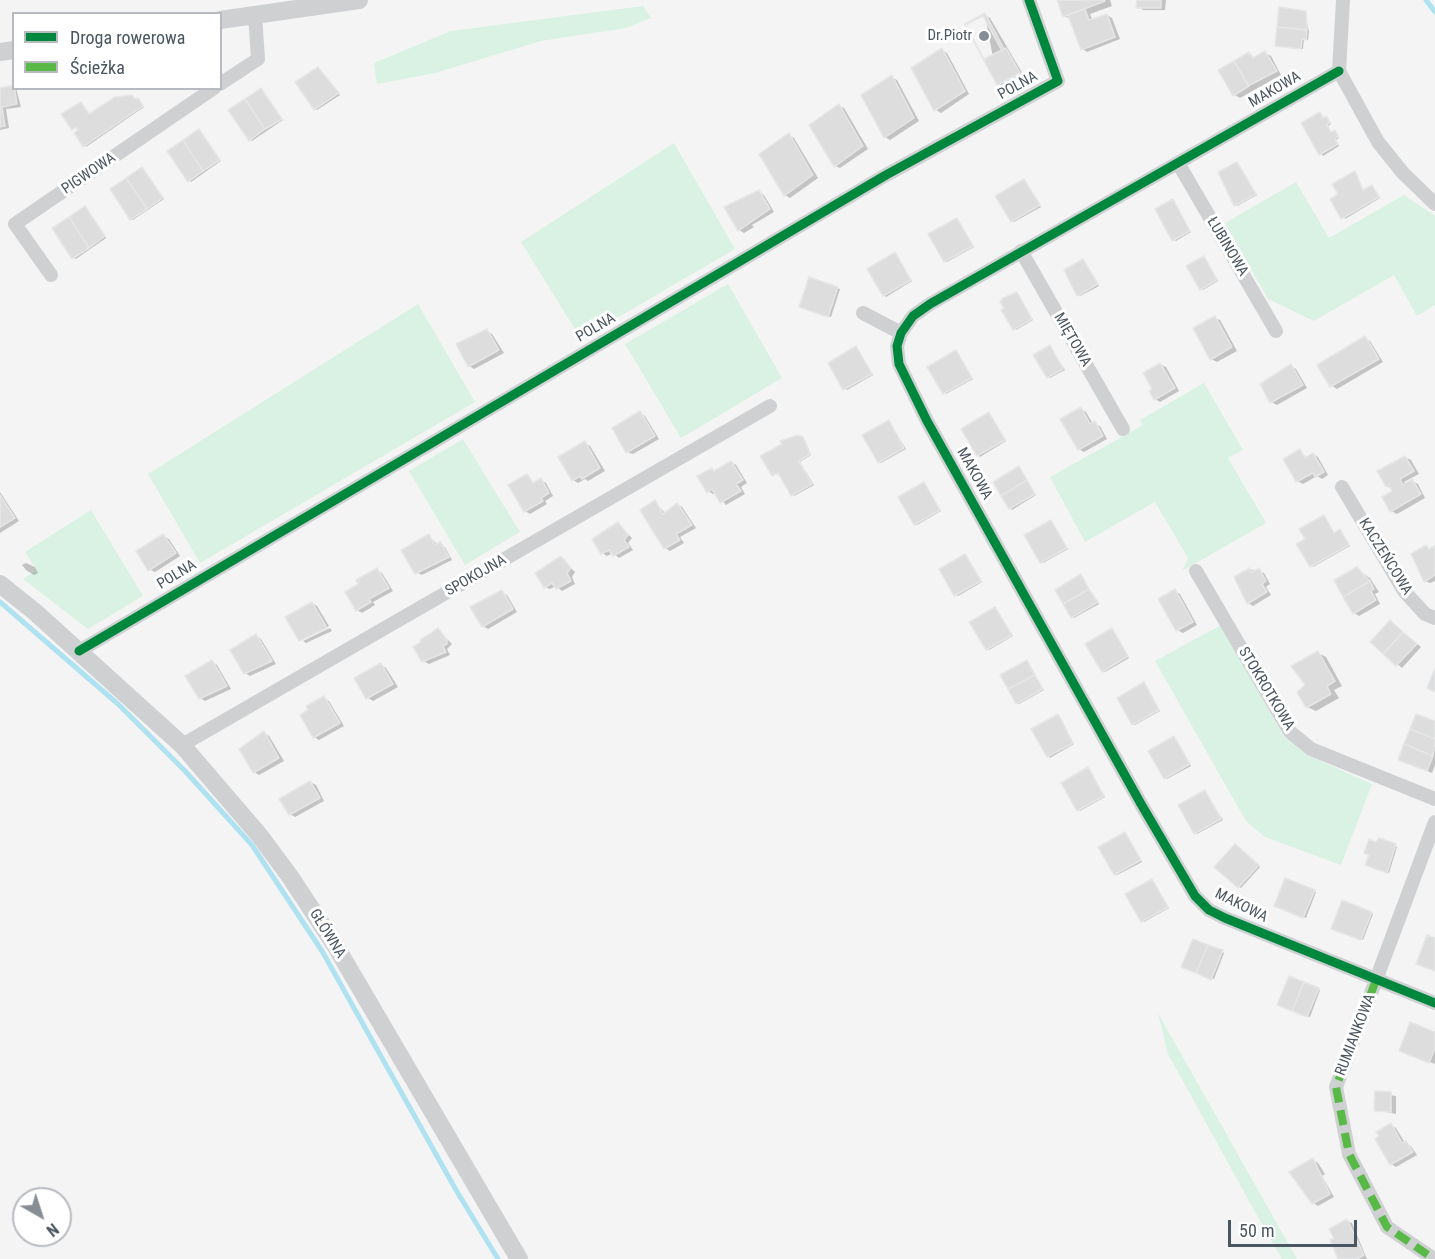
<!DOCTYPE html>
<html>
<head>
<meta charset="utf-8">
<style>
  body { margin:0 }
  #map { position:relative; width:1435px; height:1259px; overflow:hidden; background:#f4f4f4; font-family:"Roboto Condensed",sans-serif }
  canvas { display:block }
  .legend { position:absolute; left:12px; top:12px; width:210px; height:78px; box-sizing:border-box; background:#fff; border:2px solid #b7bbc0; margin:0; padding:8px 10px; list-style:none; font-size:18px; color:#4a5661 }
  .legend li { display:flex; align-items:center; gap:12px; height:30px }
  .legend b { width:30px; border:2px solid #b7bbc0 }
  .north { position:absolute; left:12px; top:1187px; width:60px; height:60px; box-sizing:border-box; background:#fff; border:2px solid #b7bbc0; border-radius:50%; rotate:141deg; font-size:16px; font-weight:700; line-height:24px; text-align:center; color:#4a5661 }
  .north::after { content:''; display:block; margin:auto; width:21px; height:27px; background:#868d94; clip-path:polygon(50% 0,100% 100%,50% 72%,0 100%) }
  .scale { position:absolute; left:1228px; top:1220px; width:129px; height:27px; box-sizing:border-box; border:3px solid #4a5661; border-top:0; padding-left:8px; font-size:18px; line-height:21px; white-space:nowrap; color:#4a5661; -webkit-text-stroke:4px #fff; paint-order:stroke }
</style>
</head>
<body>
<div id="map">
<canvas width="1435" height="1259"></canvas>
<ul class="legend">
<li><b style="height:8px;background:#00873e"></b>Droga rowerowa</li>
<li><b style="height:8px;background:#58b947"></b>Ścieżka</li>
</ul>
<div class="north">N</div>
<div class="scale">50 m</div>
</div>
<script>
const c = document.querySelector('canvas').getContext('2d');
c.lineJoin = 'round';
function fill(path, color) { c.fillStyle = color; c.fill(path, 'evenodd'); }
const toPath = rows => new Path2D(rows.map(r => 'M' + r).join(''));
function strokePath(path, color, width, dash) { c.strokeStyle = color; c.lineWidth = width; c.lineCap = dash ? 'butt' : 'round'; c.setLineDash(dash || []); c.stroke(path); }
function label(font, color, halo, rows, align = 'center') {
  c.font = font + ' "Roboto Condensed",sans-serif'; c.lineWidth = 6; c.setLineDash([]); c.textBaseline = 'middle'; c.strokeStyle = halo; c.fillStyle = color; for (const [text, x, y, turn = 0] of rows) {
    c.save(); c.translate(x, y); c.rotate((+turn || 0) * Math.PI / 180); c.textAlign = isNaN(turn) ? turn : align; if (halo) c.strokeText(text, 0, 0); c.fillText(text, 0, 0); c.restore();
  }
}
fill(toPath([
  [643,6,651,18,626,28,541,41,435,73,377,84,374,63,451,31],
  [674,143,735,249,581,339,521,242],
  [1296,182,1329,238,1404,195,1435,216,1435,305,1417,316,1394,275,1314,321,1268,299,1225,223],
  [728,284,782,378,681,438,625,344],
  [418,304,475,402,200,563,148,474],
  [1204,383,1243,450,1228,458,1266,523,1182,571,1188,558,1155,502,1085,542,1050,477,1143,425,1140,420],
  [463,439,520,532,465,565,409,471],
  [91,510,143,596,88,629,23,579,37,570,25,552],
  [1221,625,1284,737,1307,755,1372,784,1341,865,1265,837,1246,821,1155,661],
  [1158,1013,1297,1259,1282,1259,1255,1212,1168,1054]
]), '#d9f2e3');
fill(toPath([
  [1058,0,1110,0,1112,6,1090,14,1093,21,1107,15,1112,18,1120,39,1087,52,1082,49,1071,20,1065,16],
  [1138,0,1166,0,1165,10,1143,10,1138,7],
  [1305,12,1309,32,1308,40,1304,39,1303,49,1278,46],
  [985,15,990,18,1024,76,1003,87,998,84],
  [942,50,947,53,969,94,941,113,936,110],
  [1249,53,1256,59,1265,53,1271,56,1281,75,1240,98,1235,95,1220,70],
  [891,77,897,80,919,121,890,140,885,137,877,84],
  [330,83,340,95,317,110,315,109],
  [16,88,21,107,6,109,9,128,0,130,0,89],
  [261,90,283,120,252,141,250,139],
  [138,99,144,107,86,147,78,128,73,128,81,103,90,115],
  [839,106,844,108,868,149,840,168,835,166],
  [1322,115,1324,119,1328,119,1331,124,1328,126,1332,133,1337,133,1339,138,1336,140,1339,146,1323,156,1303,124],
  [199,131,221,161,191,182,189,180],
  [789,135,794,138,818,178,790,198,785,195],
  [1237,163,1257,195,1237,206,1235,205],
  [142,169,164,199,133,220,131,219],
  [1355,173,1364,191,1372,187,1380,198,1345,219,1340,194],
  [1024,181,1041,207,1014,222,1012,221],
  [759,192,764,195,774,212,752,225,754,227,744,233,739,230],
  [1173,201,1191,232,1176,241,1174,240],
  [87,209,106,238,76,259,73,257],
  [957,219,974,247,947,262,945,261],
  [895,254,912,281,886,297,884,295],
  [1206,259,1218,281,1203,290,1201,289],
  [1083,260,1099,286,1080,296,1078,295],
  [810,279,840,289,831,317,802,308],
  [1017,294,1033,320,1016,330,1014,329],
  [1215,318,1220,320,1237,351,1217,362,1211,359],
  [487,331,492,334,504,353,474,369,469,366],
  [1365,338,1370,341,1383,362,1337,389,1332,386,1319,365],
  [1050,347,1065,370,1050,378,1048,377],
  [856,348,873,375,847,390,830,363],
  [958,353,973,379,946,394,929,367],
  [1160,364,1166,367,1179,391,1160,402,1155,399,1154,389],
  [1291,366,1296,369,1307,388,1277,405,1271,402,1262,385],
  [1081,409,1086,412,1093,424,1100,426,1107,439,1084,452,1079,449],
  [640,413,645,416,659,439,633,454,627,452],
  [989,414,1006,441,980,457,978,455],
  [889,422,906,449,881,463,879,462],
  [798,436,805,440,811,455,800,462,814,485,794,496,780,474,773,475,784,445,782,442],
  [585,443,590,446,605,471,588,481,585,479,578,483,573,480],
  [1300,451,1307,458,1313,454,1318,457,1328,475,1322,479,1317,476,1303,484,1297,481],
  [1405,457,1411,460,1419,474,1404,482,1406,485,1412,481,1418,484,1425,498,1397,514,1391,511,1394,491,1387,486],
  [731,462,736,465,747,483,741,487,745,494,726,505,716,493,713,494,708,491,712,469,716,472],
  [1019,468,1036,495,1012,510,1010,508],
  [527,476,535,483,541,480,546,483,553,496,545,501,547,504,530,514,525,511],
  [924,484,941,511,917,525,915,524],
  [0,492,19,521,0,533],
  [655,502,666,514,677,504,682,507,696,528,680,537,684,543,670,551,665,548],
  [1324,517,1335,534,1342,532,1350,546,1313,567,1307,539],
  [1051,522,1068,549,1043,563,1041,562],
  [618,524,632,538,628,543,633,550,619,558,613,553,607,556,602,553],
  [163,536,169,539,180,556,155,572,149,569],
  [429,536,438,545,445,547,452,560,422,575,416,572,403,550],
  [1426,547,1431,550,1435,548,1435,581,1430,583,1425,581],
  [965,555,982,582,958,596,956,595],
  [561,558,575,572,572,577,575,584,562,591,556,586,550,589,545,587],
  [26,563,35,567,38,573,34,575,26,570,22,565],
  [1250,569,1264,573,1270,584,1266,587,1271,595,1253,606,1248,603],
  [1357,569,1370,578,1379,592,1375,594,1380,604,1359,616,1354,613],
  [377,570,382,573,393,591,373,602,375,605,362,613,357,610],
  [1081,576,1099,604,1074,618,1072,617],
  [1175,591,1180,594,1197,625,1183,633,1177,630,1160,600],
  [502,592,507,595,517,612,488,629,483,626],
  [312,603,317,606,329,626,301,640],
  [995,609,1013,636,989,650,987,649],
  [1390,621,1421,647,1402,668,1372,642],
  [330,628,332,631,306,643,303,641],
  [438,630,452,644,447,649,450,655,429,664,423,661],
  [1112,630,1129,658,1105,672,1103,671],
  [256,636,261,639,276,664,250,676,245,673],
  [1318,653,1326,657,1342,686,1334,690,1339,698,1316,711,1307,707,1307,685],
  [212,662,217,665,231,689,205,701,200,698],
  [1027,662,1044,690,1019,704,1017,703],
  [381,665,386,668,398,687,373,701,368,698,356,679],
  [1146,685,1160,711,1135,725,1133,724],
  [324,698,329,701,344,726,319,740,314,737],
  [1060,717,1074,744,1050,758,1048,756],
  [1435,723,1435,765,1432,773,1405,762],
  [264,733,269,736,284,761,259,775,254,772],
  [1176,739,1191,766,1167,779,1165,778],
  [1088,769,1105,797,1080,811,1078,810],
  [310,782,316,785,324,801,295,817,290,814],
  [1205,792,1223,820,1197,834,1195,833],
  [1125,833,1142,862,1117,875,1115,874],
  [1379,839,1397,847,1389,873,1367,864],
  [1237,847,1260,867,1241,888,1239,887],
  [1286,880,1316,892,1306,918,1276,906],
  [1152,881,1169,908,1144,922,1142,921],
  [1371,913,1373,914,1363,940,1335,929],
  [1222,951,1224,953,1214,979,1183,967],
  [1318,989,1320,990,1310,1017,1281,1006],
  [1435,1033,1435,1064,1406,1053],
  [1376,1093,1396,1096,1396,1114,1376,1110],
  [1391,1125,1396,1128,1405,1143,1411,1146,1417,1155,1396,1167,1391,1164],
  [1313,1160,1318,1163,1325,1174,1322,1176,1334,1197,1318,1206,1313,1203],
  [1347,1221,1352,1223,1367,1259,1339,1259,1336,1238]
]), '#0003');
strokePath(toPath([
  [1426,0,1435,12],
  [0,602,118,704,185,771,252,845,322,951,456,1190,498,1259]
]), '#aee2f0', 5);
const building = toPath([
  [1057,0,1104,0,1105,1,1063,17,1057,0],
  [1137,0,1161,0,1161,8,1136,8,1137,0],
  [1279,7,1306,11,1307,30,1277,27,1279,7],
  [1085,9,1089,20,1107,14,1115,37,1081,50,1068,15,1085,9],
  [985,13,1004,49,984,59,965,24,985,13],
  [983,16,1002,51,1006,48,1020,73,997,85,965,25,983,16],
  [1277,27,1307,30,1306,40,1302,39,1301,49,1275,46,1277,27],
  [942,48,965,91,934,111,911,68,942,48],
  [1265,51,1277,71,1248,86,1234,61,1249,52,1253,58,1265,51],
  [1234,61,1249,86,1233,96,1218,70,1234,61],
  [318,67,339,93,314,110,295,82,318,67],
  [892,75,914,118,884,138,861,95,892,75],
  [14,85,17,104,2,107,5,126,0,127,0,88,14,85],
  [261,88,282,119,265,129,245,99,261,88],
  [132,95,135,99,138,98,143,106,83,147,74,133,78,130,76,127,72,130,61,114,81,102,89,114,115,97,132,95],
  [245,99,265,129,249,141,228,110,245,99],
  [839,104,863,146,834,167,809,125,839,104],
  [1320,112,1323,118,1326,116,1330,122,1327,125,1331,132,1335,130,1338,137,1335,139,1338,144,1319,155,1301,123,1320,112],
  [199,129,220,160,203,171,183,140,199,129],
  [789,133,813,175,784,196,759,154,789,133],
  [183,140,203,171,188,182,167,151,183,140],
  [1237,162,1256,194,1234,206,1218,172,1237,162],
  [142,167,163,198,147,209,126,178,142,167],
  [1355,171,1363,190,1372,185,1379,197,1341,219,1330,199,1338,194,1332,184,1355,171],
  [126,178,147,209,130,220,110,189,126,178],
  [1024,179,1040,205,1011,222,995,196,1024,179],
  [759,190,770,209,738,231,724,207,759,190],
  [1173,199,1190,231,1172,241,1155,209,1173,199],
  [85,206,105,236,89,248,69,217,85,206],
  [69,217,89,248,72,259,52,228,69,217],
  [957,218,973,246,944,262,928,234,957,218],
  [895,252,911,280,883,296,867,269,895,252],
  [1204,256,1217,280,1200,290,1186,266,1204,256],
  [1083,259,1098,284,1077,296,1064,270,1083,259],
  [809,277,838,287,828,317,799,307,809,277],
  [1017,292,1032,319,1013,330,1001,310,1004,308,1000,302,1003,298,1017,292],
  [1215,316,1232,347,1210,360,1193,328,1215,316],
  [487,329,499,350,468,367,456,344,487,329],
  [1365,336,1379,359,1330,387,1317,365,1365,336],
  [1050,345,1063,369,1047,378,1033,355,1050,345],
  [856,346,872,374,843,390,828,363,856,346],
  [956,350,972,378,943,394,927,367,956,350],
  [1160,363,1175,388,1154,400,1149,391,1152,389,1143,373,1160,363],
  [1291,364,1303,385,1270,403,1260,384,1291,364],
  [1081,407,1090,424,1095,421,1103,436,1078,450,1060,419,1081,407],
  [640,411,655,436,626,453,612,428,640,411],
  [989,412,1005,440,977,456,961,429,989,412],
  [889,420,904,448,878,463,862,435,889,420],
  [798,435,803,437,810,454,799,461,812,484,791,496,778,473,772,476,760,456,782,444,780,441,798,435],
  [585,441,600,468,582,479,580,476,572,481,558,457,585,441],
  [1300,449,1305,458,1313,453,1324,472,1315,477,1313,473,1296,482,1283,459,1300,449],
  [1405,456,1414,471,1400,479,1403,485,1412,479,1421,494,1390,512,1382,497,1392,491,1389,485,1386,487,1377,471,1405,456],
  [731,461,743,480,736,484,741,491,720,503,712,489,707,493,697,476,712,468,714,471,731,461],
  [1019,466,1027,480,1001,496,993,482,1019,466],
  [527,474,533,483,541,478,549,493,541,498,543,501,524,512,508,485,527,474],
  [1027,480,1035,494,1009,509,1001,496,1027,480],
  [924,482,940,510,914,525,898,497,924,482],
  [0,495,15,518,0,527,0,495],
  [655,500,663,514,677,503,692,525,676,534,680,540,664,549,640,510,655,500],
  [1324,515,1334,533,1340,529,1349,545,1310,567,1296,544,1305,539,1299,529,1324,515],
  [1051,520,1067,548,1040,563,1024,535,1051,520],
  [618,522,628,535,624,540,629,547,613,556,609,550,601,554,592,539,618,522],
  [163,534,176,553,148,571,136,551,163,534],
  [429,534,435,545,440,541,449,557,415,574,401,550,429,534],
  [1426,545,1429,549,1435,546,1435,575,1424,582,1411,554,1426,545],
  [965,554,981,581,954,596,939,569,965,554],
  [561,556,571,568,567,573,571,581,556,589,552,583,544,588,535,573,561,556],
  [1357,567,1370,581,1343,597,1334,580,1357,567],
  [377,568,389,588,369,599,371,602,356,611,345,592,358,584,356,580,377,568],
  [1250,568,1252,572,1259,568,1266,581,1262,584,1267,592,1247,604,1234,577,1250,568],
  [1081,574,1089,589,1063,604,1055,590,1081,574],
  [1370,581,1374,589,1371,591,1376,600,1353,614,1343,597,1370,581],
  [1089,589,1098,602,1071,618,1063,604,1089,589],
  [1175,589,1193,622,1176,631,1158,599,1175,589],
  [502,590,513,609,482,627,470,607,502,590],
  [312,602,327,628,299,641,285,617,312,602],
  [995,607,1012,635,986,650,969,622,995,607],
  [1390,620,1403,632,1383,654,1370,642,1390,620],
  [438,628,447,640,447,644,443,646,446,652,422,662,413,647,421,642,420,640,438,628],
  [1112,628,1128,656,1102,672,1085,644,1112,628],
  [1403,632,1417,644,1396,666,1383,654,1403,632],
  [256,634,272,661,244,674,230,650,256,634],
  [1318,651,1335,681,1327,686,1331,694,1306,708,1297,692,1305,685,1291,666,1318,651],
  [212,660,227,686,199,699,185,676,212,660],
  [1027,660,1035,675,1008,689,1000,675,1027,660],
  [381,663,393,684,366,699,354,678,381,663],
  [1435,668,1435,692,1427,688,1435,668],
  [1035,675,1043,689,1016,704,1008,689,1035,675],
  [1144,682,1159,710,1132,725,1117,698,1144,682],
  [324,696,340,723,313,738,300,715,308,710,306,706,324,696],
  [1058,714,1073,743,1047,757,1031,729,1058,714],
  [1416,714,1435,721,1435,739,1410,729,1416,714],
  [1410,729,1435,739,1433,756,1404,744,1410,729],
  [264,731,279,758,253,773,239,749,264,731],
  [1174,736,1190,764,1164,779,1148,751,1174,736],
  [1404,744,1433,756,1427,771,1398,760,1404,744],
  [1088,767,1104,796,1077,811,1061,783,1088,767],
  [310,781,320,798,289,815,279,799,310,781],
  [1205,790,1221,819,1194,834,1178,805,1205,790],
  [1125,832,1141,860,1114,875,1098,847,1125,832],
  [1379,838,1396,844,1387,873,1365,865,1369,855,1364,853,1369,839,1376,842,1379,838],
  [1235,844,1259,865,1238,888,1214,867,1235,844],
  [1285,878,1315,890,1303,918,1274,906,1285,878],
  [1152,879,1168,907,1141,922,1125,894,1152,879],
  [1342,900,1372,912,1361,940,1331,929,1342,900],
  [1427,935,1435,938,1435,971,1416,964,1427,935],
  [1193,939,1208,945,1196,973,1181,967,1193,939],
  [1208,945,1223,950,1211,980,1196,973,1208,945],
  [1289,976,1304,982,1292,1011,1277,1005,1289,976],
  [1304,982,1319,988,1307,1017,1292,1011,1304,982],
  [1410,1022,1435,1032,1435,1048,1429,1063,1399,1051,1410,1022],
  [1375,1091,1391,1092,1391,1112,1374,1111,1375,1091],
  [1391,1123,1402,1143,1406,1141,1413,1152,1390,1165,1375,1139,1379,1136,1376,1132,1391,1123],
  [1313,1158,1330,1194,1312,1204,1289,1172,1313,1158],
  [1347,1219,1364,1255,1357,1259,1338,1259,1330,1240,1334,1238,1329,1229,1347,1219]
]);
fill(building, '#ddddde');
strokePath(building, '#e5e6e7', 1.5);
strokePath(toPath([
  [1343,0,1339,71,1378,142,1403,173,1435,204],
  [1339,71,930,304,913,316,901,333,897,346,899,364,927,421,1141,804,1195,896,1209,910,1225,918,1435,1003],
  [220,84,258,59,255,15],
  [1178,163,1276,331],
  [1021,251,1123,429],
  [51,275,15,224,214,88],
  [863,313,901,333],
  [1342,487,1404,591,1425,614,1435,618],
  [1196,571,1290,732,1311,749,1435,799],
  [79,651,886,175,1058,81,1029,0],
  [182,745,770,406],
  [1434,1259,1387,1227,1349,1154,1336,1087,1435,822]
]), '#ced0d2', 14);
strokePath(toPath([
  [220,20,359,0],
  [0,52,14,50],
  [0,584,35,612,182,745,260,836,291,878,335,945,519,1259]
]), '#ced0d2', 18);
strokePath(toPath([
  [1376,980,1336,1087,1349,1154,1387,1227,1434,1259]
]), '#58b947', 8, [15, 8]);
strokePath(toPath([
  [1339,71,930,304,913,316,901,333,897,346,899,364,927,421,1141,804,1195,896,1209,910,1225,918,1435,1003],
  [79,651,886,175,1058,81,1029,0]
]), '#00873e', 9);
for (const [x, y, r, color] of [
  [984,36,6,"#868d94"]
]) { const dot = new Path2D(); dot.arc(x, y, r, 0, 2 * Math.PI); c.fillStyle = color; c.fill(dot); strokePath(dot, '#fff', 2); }
label('15px', '#4a5661', '#fff', [
  ["Dr.Piotr",972,36]
], 'right');
label('15px', '#4a5661', '#fff', [
  ["POLNA",1018,86,-29],
  ["MAKOWA",1275,90,-30],
  ["PIGWOWA",89,174,-34],
  ["ŁUBINOWA",1227,247,59],
  ["POLNA",596,328,-30],
  ["MIĘTOWA",1072,340,60],
  ["MAKOWA",974,474,61],
  ["KACZEŃCOWA",1385,557,58],
  ["POLNA",177,575,-31],
  ["SPOKOJNA",476,576,-30],
  ["STOKROTKOWA",1266,689,59],
  ["MAKOWA",1241,906,27],
  ["GŁÓWNA",327,934,58],
  ["RUMIANKOWA",1356,1035,-69]
]);
</script>
</body>
</html>
